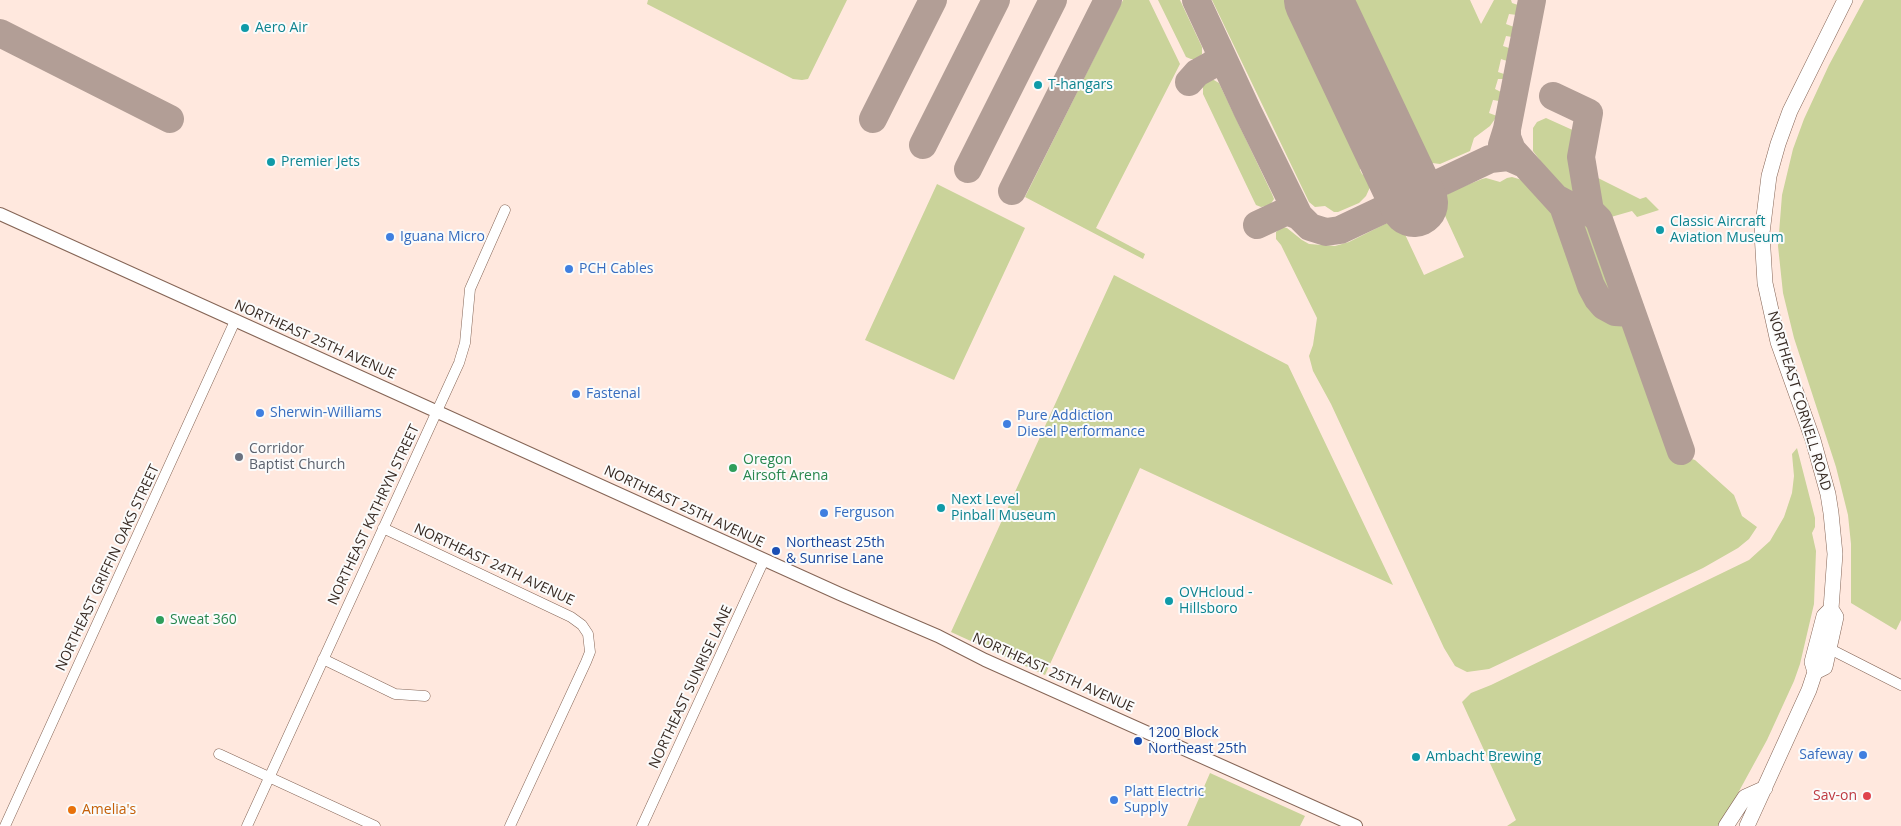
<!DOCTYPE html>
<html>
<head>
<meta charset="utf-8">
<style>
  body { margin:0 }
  canvas { display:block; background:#ffe8de }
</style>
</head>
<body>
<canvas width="1901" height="826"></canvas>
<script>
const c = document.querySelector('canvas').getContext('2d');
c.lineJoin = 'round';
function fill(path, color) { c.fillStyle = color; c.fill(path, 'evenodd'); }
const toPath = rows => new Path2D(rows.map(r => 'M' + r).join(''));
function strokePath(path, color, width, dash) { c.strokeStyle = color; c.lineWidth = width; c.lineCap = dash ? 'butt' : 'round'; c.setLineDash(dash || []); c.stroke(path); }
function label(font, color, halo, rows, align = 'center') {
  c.font = font + ' "Open Sans",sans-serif'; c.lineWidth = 4; c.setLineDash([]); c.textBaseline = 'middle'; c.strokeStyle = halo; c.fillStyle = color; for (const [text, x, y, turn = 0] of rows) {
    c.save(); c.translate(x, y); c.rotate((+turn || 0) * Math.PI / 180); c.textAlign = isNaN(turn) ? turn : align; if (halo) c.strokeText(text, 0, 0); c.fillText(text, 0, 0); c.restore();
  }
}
fill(toPath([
  [648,0,847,0,808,79,802,80,793,79,647,4],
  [1123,0,1149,0,1180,64,1096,228,1145,254,1143,259,1025,197],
  [1158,0,1180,0,1202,47,1202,54,1197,59,1191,59,1186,57],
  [1212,0,1292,0,1332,83,1364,157,1360,170,1362,174,1369,179,1371,185,1366,196,1359,203,1338,212,1334,212,1325,206,1315,207,1309,202],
  [1342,0,1470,0,1481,24,1494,0,1511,0,1512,3,1518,5,1517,15,1509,14,1506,24,1514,27,1512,37,1506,36,1503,46,1509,48,1507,61,1501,59,1498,72,1504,74,1503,79,1498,79,1495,89,1501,92,1499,101,1493,100,1489,113,1497,116,1490,126,1474,138,1470,151,1440,164,1432,163,1423,159,1421,154,1422,144,1405,135],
  [1864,0,1901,0,1901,620,1896,630,1851,603,1851,544,1848,515,1836,467,1794,338,1783,293,1778,246,1782,195,1793,149,1804,119,1829,65],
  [1212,79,1219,83,1272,194,1274,199,1270,205,1261,207,1256,205,1254,201,1203,94,1203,84],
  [1546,118,1577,132,1573,158,1580,196,1579,198,1567,196,1562,193,1545,174,1539,159,1533,151,1533,128,1537,122],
  [1592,173,1594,176,1640,199,1646,197,1659,210,1637,217,1632,211,1611,217,1606,215,1598,206,1591,175],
  [1512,177,1529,182,1544,194,1560,213,1589,298,1597,308,1622,323,1627,328,1654,412,1667,442,1675,454,1695,460,1734,495,1742,516,1757,527,1749,539,1738,548,1703,568,1489,669,1467,672,1455,666,1444,648,1331,404,1313,371,1309,356,1313,345,1317,318,1281,245,1276,239,1276,232,1282,227,1287,228,1302,240,1309,244,1335,246,1349,242,1389,222,1395,222,1402,228,1424,275,1464,257,1441,207,1443,197,1457,189,1482,179,1486,178,1500,182,1507,178],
  [937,184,1025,228,954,380,865,340],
  [1572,216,1583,219,1591,226,1620,307,1608,301,1599,291],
  [1114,275,1288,365,1393,585,1140,468,1045,675,951,632],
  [1797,448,1815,518,1815,527,1812,533,1816,551,1814,604,1800,664,1794,681,1767,740,1720,826,1507,826,1516,820,1462,702,1471,693,1491,685,1749,560,1770,541,1784,517,1792,493,1794,476,1792,454],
  [1210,773,1305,816,1300,826,1187,826]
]), '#cad39a');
strokePath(toPath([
  [1196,0,1248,112,1299,216,1310,227,1326,232,1340,230,1490,159,1508,157,1524,164],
  [0,33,170,119],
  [1189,82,1197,73,1215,63,1219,55,1218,47],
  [1553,96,1589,113,1581,157,1590,211],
  [873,119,933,0],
  [1507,129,1507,137,1512,150,1563,206,1591,286,1598,299,1604,306,1615,312,1631,313],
  [923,145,996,0],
  [1502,145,1507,129,1532,0],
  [968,169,1053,0],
  [1012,191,1108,0],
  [1556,198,1569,205,1590,211,1599,220,1681,451],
  [1257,225,1287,211,1299,216]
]), '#b29e96', 28);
strokePath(toPath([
  [1318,0,1414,203]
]), '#b29e96', 68);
const minor = toPath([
  [383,528,571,617,582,625,588,634,590,652,586,662,510,826],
  [1830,649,1901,685],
  [323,659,395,694,425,696],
  [219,754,375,826],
  [5,826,235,321],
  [247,826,459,363,465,343,470,289,505,210],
  [642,826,764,560]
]);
const major = toPath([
  [0,214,840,594,938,636,985,660,1356,826]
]);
const highway = toPath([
  [1815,672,1825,667,1836,617,1831,609,1835,554,1831,513,1828,494,1813,440,1778,342,1765,283,1762,233,1769,176,1778,144,1790,111,1845,0],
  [1726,826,1745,797,1765,788],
  [1747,826,1809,690,1815,672,1812,662,1824,616,1831,609]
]);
strokePath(minor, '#856556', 11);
strokePath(major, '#856556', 14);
strokePath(highway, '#856556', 16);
strokePath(minor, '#fff', 10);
strokePath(major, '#fff', 12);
strokePath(highway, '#fff', 15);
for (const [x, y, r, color] of [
  [245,28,5,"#0f9aa8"],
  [1038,85,5,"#0f9aa8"],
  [271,162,5,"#0f9aa8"],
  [1660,230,5,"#0f9aa8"],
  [390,237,5,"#3f7fe0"],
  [569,269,5,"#3f7fe0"],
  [576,394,5,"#3f7fe0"],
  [260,413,5,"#3f7fe0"],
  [1007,424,5,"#3f7fe0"],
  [239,457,5,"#6b7280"],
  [733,468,5,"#2e9e5b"],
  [941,508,5,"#0f9aa8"],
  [824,513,5,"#3f7fe0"],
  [776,551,5,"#1a4fb4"],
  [1169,601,5,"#0f9aa8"],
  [160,620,5,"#2e9e5b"],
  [1138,741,5,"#1a4fb4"],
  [1863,755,5,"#3f7fe0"],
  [1416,757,5,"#0f9aa8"],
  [1867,796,5,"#e0444e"],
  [1114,800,5,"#3f7fe0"],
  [72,810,5,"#e8710a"]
]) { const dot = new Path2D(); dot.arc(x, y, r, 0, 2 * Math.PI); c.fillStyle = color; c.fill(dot); strokePath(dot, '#fbfbfb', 2); }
label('14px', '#0d838f', '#fbfbfb', [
  ["Aero Air",255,28],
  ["T-hangars",1048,85],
  ["Premier Jets",281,162],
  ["Classic Aircraft",1670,222],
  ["Aviation Museum",1670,238],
  ["Next Level",951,500],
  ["Pinball Museum",951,516],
  ["OVHcloud -",1179,593],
  ["Hillsboro",1179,609],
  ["Ambacht Brewing",1426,757]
], 'left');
label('14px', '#366cbe', '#fbfbfb', [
  ["Iguana Micro",400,237],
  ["PCH Cables",579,269],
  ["Fastenal",586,394],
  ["Sherwin-Williams",270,413],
  ["Pure Addiction",1017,416],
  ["Diesel Performance",1017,432],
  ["Ferguson",834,513],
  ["Safeway",1853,755,"right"],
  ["Platt Electric",1124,792],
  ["Supply",1124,808]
], 'left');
label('14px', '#372a23', '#fbfbfb', [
  ["NORTHEAST 25TH AVENUE",315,340,24],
  ["NORTHEAST CORNELL ROAD",1799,401,73],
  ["NORTHEAST 25TH AVENUE",684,507,25],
  ["NORTHEAST KATHRYN STREET",374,515,-65],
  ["NORTHEAST 24TH AVENUE",494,565,25],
  ["NORTHEAST GRIFFIN OAKS STREET",108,568,-65],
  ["NORTHEAST 25TH AVENUE",1053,673,24],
  ["NORTHEAST SUNRISE LANE",691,687,-65]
]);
label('14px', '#5b616d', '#fbfbfb', [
  ["Corridor",249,449],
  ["Baptist Church",249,465]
], 'left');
label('14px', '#27864d', '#fbfbfb', [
  ["Oregon",743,460],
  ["Airsoft Arena",743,476],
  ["Sweat 360",170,620]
], 'left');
label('14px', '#164399', '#fbfbfb', [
  ["Northeast 25th",786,543],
  ["& Sunrise Lane",786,559],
  ["1200 Block",1148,733],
  ["Northeast 25th",1148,749]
], 'left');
label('14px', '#be3a42', '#fbfbfb', [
  ["Sav-on",1857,796]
], 'right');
label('14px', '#c56008', '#fbfbfb', [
  ["Amelia's",82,810]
], 'left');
</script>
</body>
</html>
